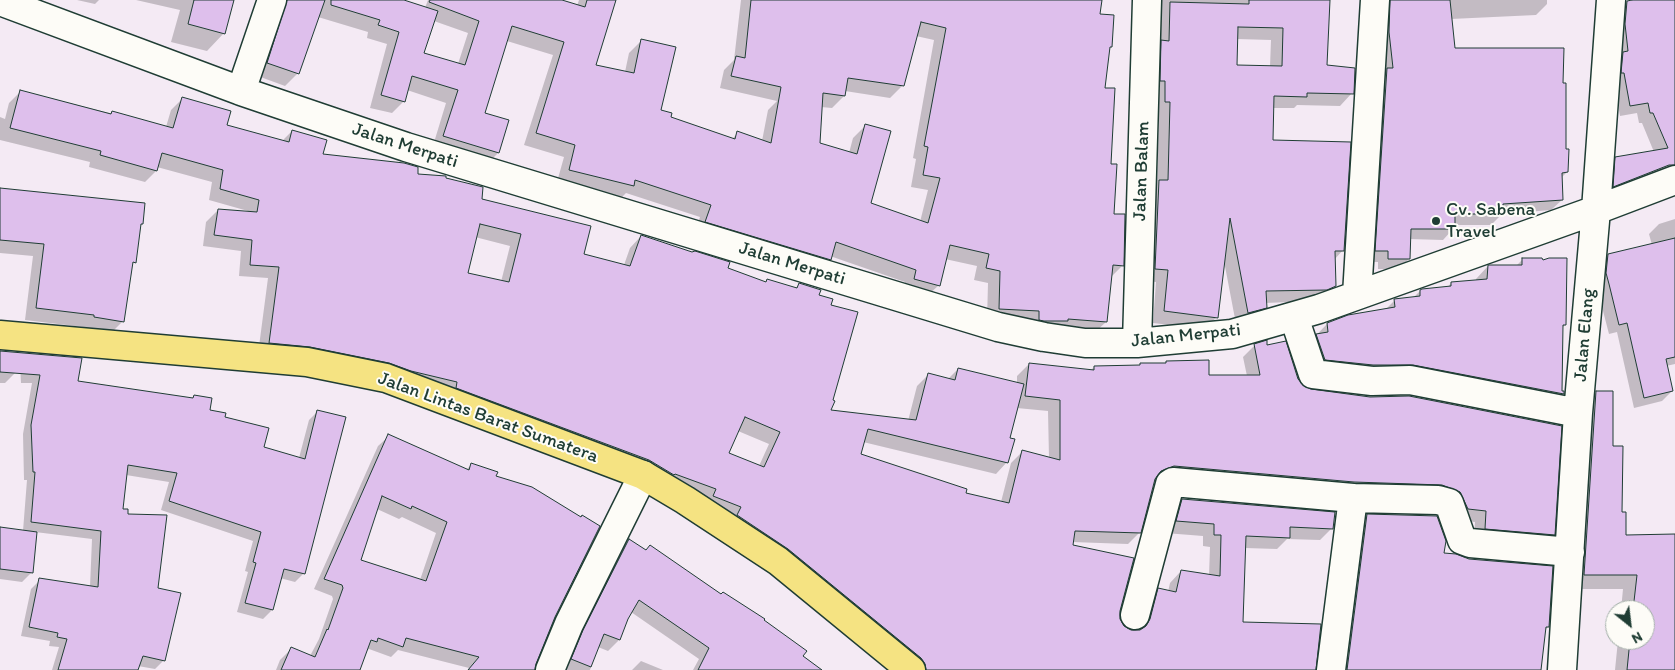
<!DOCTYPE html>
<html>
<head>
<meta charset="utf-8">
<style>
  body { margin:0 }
  #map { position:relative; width:1675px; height:670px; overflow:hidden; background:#f4eaf4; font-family:Itim,sans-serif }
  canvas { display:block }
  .north { position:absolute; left:1605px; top:600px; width:50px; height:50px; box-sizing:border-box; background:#fdfcf7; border:1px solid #a4b0a9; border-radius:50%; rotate:151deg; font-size:14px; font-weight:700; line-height:20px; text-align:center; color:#1f3d34 }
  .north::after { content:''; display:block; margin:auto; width:18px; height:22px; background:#1f3d34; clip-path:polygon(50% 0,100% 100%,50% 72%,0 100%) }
</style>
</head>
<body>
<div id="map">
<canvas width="1675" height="670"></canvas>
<div class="north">N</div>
</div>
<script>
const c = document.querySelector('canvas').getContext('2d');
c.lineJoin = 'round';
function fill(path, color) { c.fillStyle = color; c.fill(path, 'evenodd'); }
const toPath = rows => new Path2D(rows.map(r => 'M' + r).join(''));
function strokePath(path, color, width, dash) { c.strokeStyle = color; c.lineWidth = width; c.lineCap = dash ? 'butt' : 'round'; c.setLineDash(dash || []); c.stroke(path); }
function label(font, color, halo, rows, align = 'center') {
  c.font = font + ' Itim,sans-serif'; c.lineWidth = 4; c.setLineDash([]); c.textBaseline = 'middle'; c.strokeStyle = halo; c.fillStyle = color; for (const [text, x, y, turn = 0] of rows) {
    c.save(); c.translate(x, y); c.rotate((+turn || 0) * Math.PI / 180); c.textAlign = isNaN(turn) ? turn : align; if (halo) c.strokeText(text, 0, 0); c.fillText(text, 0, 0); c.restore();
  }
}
fill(toPath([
  [77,0,99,0,95,4],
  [136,0,233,0,224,33,207,51,171,42,180,10],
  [275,0,400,0,425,8,428,0,558,0,577,6,579,0,614,0,594,66,625,72,629,53,642,40,660,111,670,118,732,139,738,133,762,141,768,110,777,101,720,88,724,70,734,60,741,0,1101,0,1099,15,1111,46,1108,49,1103,89,1113,215,1122,266,1110,278,1106,322,1093,334,987,321,988,283,974,280,977,266,945,259,939,285,926,297,902,291,905,282,830,256,817,272,694,234,700,217,626,193,621,198,557,182,564,157,524,145,553,55,507,41,484,114,498,153,486,165,432,149,446,103,407,90,404,101,392,113,370,108,387,44,367,38,368,32,318,17,298,73,285,86,255,75],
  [434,21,468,33,458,64,423,53],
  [916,36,934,40,913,158,916,159,911,187,928,190,920,222,870,204,865,126,853,138,849,153,819,144,821,107,832,108,844,96,845,91,890,98,903,85],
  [1147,0,1328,0,1326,67,1352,93,1340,106,1297,105,1294,108,1273,108,1272,142,1343,250,1334,260,1335,286,1322,298,1314,301,1265,303,1265,307,1253,320,1236,324,1224,261,1217,317,1204,329,1153,323,1156,282,1143,281,1147,193,1157,184,1159,114,1153,114],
  [1237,39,1271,40,1270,67,1236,66],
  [1375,0,1547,0,1547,4,1536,15,1451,19,1454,49,1562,84,1564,150,1567,172,1561,178,1562,200,1551,210,1502,214,1491,225,1453,225,1453,229,1443,240,1409,239,1409,259,1399,269,1378,269,1378,262,1365,262],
  [1634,0,1675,0,1675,171,1603,196,1605,169,1616,158,1654,152,1642,123,1639,123,1637,113,1620,116,1614,83,1616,13,1627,2],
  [21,91,166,127,171,110,182,99,226,126,282,141,292,131,321,155,416,175,480,200,583,255,624,265,630,248,641,236,765,283,767,281,795,289,799,284,818,296,830,306,829,411,908,421,917,386,929,374,948,379,958,369,1017,383,1017,376,1029,364,1090,371,1094,367,1164,364,1166,362,1208,376,1247,376,1243,357,1255,345,1266,346,1303,387,1554,534,1542,546,1474,540,1475,522,1456,520,1448,503,1162,478,1154,480,1140,532,1128,544,1072,542,1072,546,1119,611,1119,619,1123,627,1130,631,1139,631,1147,601,1159,590,1168,592,1170,583,1181,571,1209,576,1210,547,1203,546,1203,536,1165,533,1171,512,1183,500,1332,528,1320,540,1287,539,1277,549,1245,548,1242,623,1314,670,910,670,726,527,445,399,258,354,268,278,239,276,241,251,203,246,206,222,218,210,248,213,248,211,209,200,212,182,157,167,156,171,145,182,89,167,90,162,0,140,0,142,0,117,5,119,9,103],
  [475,237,510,246,501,282,466,274],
  [1017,408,1048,411,1049,458,1023,451,1011,463,1001,502,964,494,859,454,863,442,996,474,1007,462,1009,439],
  [738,431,769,444,759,466,728,454],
  [0,189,142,224,140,226,134,262,132,265,123,321,111,333,82,329,83,327,25,320,33,256,0,253],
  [1675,219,1675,364,1666,366,1672,391,1662,401,1634,408,1617,332,1609,334,1596,284,1598,266,1608,256,1652,245,1649,234,1659,224],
  [1523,259,1565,325,1561,329,1560,393,1563,394,1550,406,1312,372,1304,348,1327,324,1385,310,1395,300,1413,298,1420,291,1447,288,1451,283,1476,281,1476,279,1488,266,1516,266],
  [0,352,15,373,5,383,0,383],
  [20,363,77,382,192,399,194,396,208,411,223,418,263,448,299,458,309,420,318,411,304,573,295,582,280,578,272,610,263,619,237,612,248,572,245,571,253,541,161,510,169,482,126,475,122,510,157,589,164,660,155,669,138,666,137,670,52,670,59,647,49,646,50,641,21,636,31,589,40,580,90,587,92,539,35,532,32,572,22,582,0,579,0,528,23,531,27,480,24,480,23,434,32,383,21,383],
  [1596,393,1609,537,1675,535,1675,670,1615,670,1618,640,1645,640,1645,610,1621,610,1623,589,1570,589,1582,407],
  [389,436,466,470,471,465,495,476,554,617,534,670,468,670,469,668,398,650,391,657,369,649,365,652,359,670,276,670,280,660,291,649,310,656,319,639,333,599,332,596,314,589,378,446],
  [377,509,399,519,402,517,436,533,420,580,359,561],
  [1367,515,1443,554,1548,627,1544,631,1539,670,1337,670,1356,527],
  [629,541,762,621,820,670,693,670,699,659,631,612,619,640,608,651,598,647,590,670,561,670,618,551],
  [641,661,663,670,632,670]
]), '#0003');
const building = toPath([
  [194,0,234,0,225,34,188,24,194,0],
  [287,0,325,0,299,74,267,63,287,0],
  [331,0,404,0,438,11,424,53,465,65,479,21,429,2,430,0,562,0,585,7,587,0,616,0,596,65,634,73,641,39,676,47,661,110,672,113,671,117,735,139,737,131,771,143,781,87,731,76,736,56,745,58,751,0,1102,0,1100,14,1114,15,1112,47,1110,47,1105,88,1115,88,1111,164,1117,164,1114,214,1125,214,1124,266,1113,265,1107,322,1068,319,1068,321,1044,321,1039,320,1039,311,999,309,1000,271,986,268,989,254,950,245,940,286,914,279,916,270,836,242,831,260,705,222,711,205,635,180,634,186,569,170,575,145,536,133,564,42,512,26,485,113,509,120,499,153,443,136,458,90,412,76,405,102,381,95,399,32,378,25,380,20,331,5,331,0],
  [921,22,946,28,924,146,928,147,923,175,940,178,928,223,871,203,891,131,865,124,857,154,820,143,823,93,845,96,848,78,904,86,921,22],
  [1249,0,1330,0,1327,65,1355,68,1354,94,1307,93,1307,97,1274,96,1273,140,1351,142,1344,251,1335,251,1336,286,1327,290,1266,291,1267,308,1248,313,1230,218,1218,318,1164,311,1168,270,1155,269,1159,180,1168,180,1170,102,1165,102,1165,81,1160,81,1161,40,1169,41,1170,2,1249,4,1249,0],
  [1238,27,1283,28,1282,66,1237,65,1238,27],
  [1390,0,1450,0,1455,48,1564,48,1563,83,1566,83,1566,149,1569,149,1568,172,1562,173,1563,200,1503,204,1503,214,1455,214,1455,229,1411,229,1410,259,1388,259,1388,251,1375,251,1387,68,1393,68,1389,32,1390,0],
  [1632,0,1675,0,1675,165,1669,165,1613,187,1615,157,1668,148,1653,113,1650,113,1648,103,1630,106,1624,73,1621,73,1623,52,1628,51,1625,24,1627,1,1632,0],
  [20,90,111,114,112,111,173,128,182,97,231,111,227,125,289,142,292,130,327,140,323,154,404,163,418,167,418,174,446,176,446,178,483,187,482,199,591,226,584,254,630,266,641,235,692,252,695,251,730,262,728,268,766,282,767,279,797,288,799,283,821,290,819,295,833,299,831,305,858,312,833,400,835,401,831,410,916,420,928,373,955,380,958,368,1024,384,1010,438,1015,439,1008,463,868,429,861,454,967,489,966,493,1009,503,1022,450,1060,460,1060,400,1025,396,1029,363,1094,370,1094,366,1140,365,1140,363,1166,363,1166,361,1209,360,1209,375,1260,375,1254,344,1267,340,1267,345,1286,341,1298,379,1304,386,1311,389,1370,397,1409,396,1562,426,1555,535,1485,529,1486,511,1468,509,1460,492,1442,485,1354,482,1174,466,1161,471,1155,479,1141,533,1075,531,1073,545,1134,558,1120,611,1120,619,1124,626,1131,630,1140,630,1146,626,1150,619,1158,588,1176,592,1181,570,1220,576,1221,535,1214,535,1214,524,1176,521,1182,499,1335,512,1333,529,1290,527,1290,538,1246,536,1243,622,1321,624,1316,670,926,670,925,664,921,658,788,549,737,515,741,507,713,496,716,489,675,474,674,475,649,460,456,388,457,382,411,371,389,363,310,347,269,343,279,267,250,265,252,240,214,235,218,209,257,212,259,200,220,189,223,170,162,153,157,171,100,155,101,151,10,128,20,90],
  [480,224,521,234,509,282,468,273,480,224],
  [745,417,780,432,764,467,729,453,745,417],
  [0,188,145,203,143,224,141,224,136,263,133,262,124,322,94,317,94,315,36,308,44,244,0,240,0,188],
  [1675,238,1675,357,1666,359,1673,391,1644,398,1627,323,1619,325,1609,284,1606,273,1608,254,1675,238],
  [1522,258,1542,258,1543,260,1549,258,1567,258,1566,325,1563,325,1562,391,1564,391,1564,394,1413,365,1373,365,1325,360,1316,334,1328,332,1327,323,1348,315,1395,307,1394,299,1420,296,1420,290,1422,289,1451,286,1451,282,1487,279,1488,265,1522,265,1522,258],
  [0,351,82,358,78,381,193,398,194,395,212,398,210,410,226,413,225,417,269,428,264,447,305,459,317,410,346,417,305,574,284,569,273,610,245,603,256,563,253,562,261,532,169,501,177,473,128,465,123,509,128,509,128,514,167,515,158,588,181,593,165,661,143,656,138,670,58,670,67,639,57,637,58,633,29,627,39,578,98,587,101,531,31,522,35,472,33,472,31,425,40,375,0,372,0,351],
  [1596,391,1613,391,1613,446,1623,446,1622,512,1626,512,1626,535,1675,534,1675,670,1627,670,1630,640,1645,640,1645,610,1633,610,1637,575,1584,575,1596,391],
  [388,434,469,470,471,463,498,472,496,476,532,487,581,517,582,515,600,526,555,617,536,664,535,670,468,670,479,657,406,638,403,647,378,638,377,642,371,640,360,670,281,670,291,647,315,657,327,629,328,630,343,588,342,585,324,579,388,434],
  [382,496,411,509,412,506,447,522,426,581,361,560,382,496],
  [1367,514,1437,516,1446,541,1444,553,1456,554,1469,559,1553,566,1549,627,1546,627,1541,670,1347,670,1367,514],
  [0,527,37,532,33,573,0,569,0,527],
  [629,539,646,550,650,545,721,594,723,592,765,619,764,620,807,651,803,656,822,670,698,670,709,648,639,600,628,619,620,640,604,634,591,667,571,659,583,630,629,539]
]);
fill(building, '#debfec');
strokePath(building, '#1f3d34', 1);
const minor = toPath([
  [0,1,241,91,406,147,998,327,1044,337,1085,343,1137,343,1232,334,1319,309,1596,210,1675,180],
  [241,91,272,0],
  [1357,295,1375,0],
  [1294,317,1313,374,1372,381,1410,380,1578,413],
  [1137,343,1147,0],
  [1135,615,1170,484,1173,482,1353,498,1438,500,1449,503,1462,540,1470,543,1570,552],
  [550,670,569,624,643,475],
  [1331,670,1353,498],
  [1562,670,1578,413,1596,210,1611,0]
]);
const highway = toPath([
  [0,335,307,362,386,378,643,475,685,500,778,561,911,670]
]);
strokePath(minor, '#1f3d34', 31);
strokePath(highway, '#1f3d34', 31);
strokePath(minor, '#fdfcf7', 28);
strokePath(highway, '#f5e382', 28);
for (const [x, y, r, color] of [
  [1436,221,5,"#1f3d34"]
]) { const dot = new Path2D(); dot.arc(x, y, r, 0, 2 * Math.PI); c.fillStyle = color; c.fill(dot); strokePath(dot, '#fdfcf7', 2); }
label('19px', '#1f3d34', '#fdfcf7', [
  ["Jalan Merpati",405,146,18],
  ["Jalan Balam",1142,171,-88],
  ["Jalan Merpati",792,264,17],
  ["Jalan Elang",1585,335,-85],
  ["Jalan Merpati",1186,336,-6],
  ["Jalan Lintas Barat Sumatera",488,418,20]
]);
label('19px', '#1f3d34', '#fdfcf7', [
  ["Cv. Sabena",1446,210],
  ["Travel",1446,232]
], 'left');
</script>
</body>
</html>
